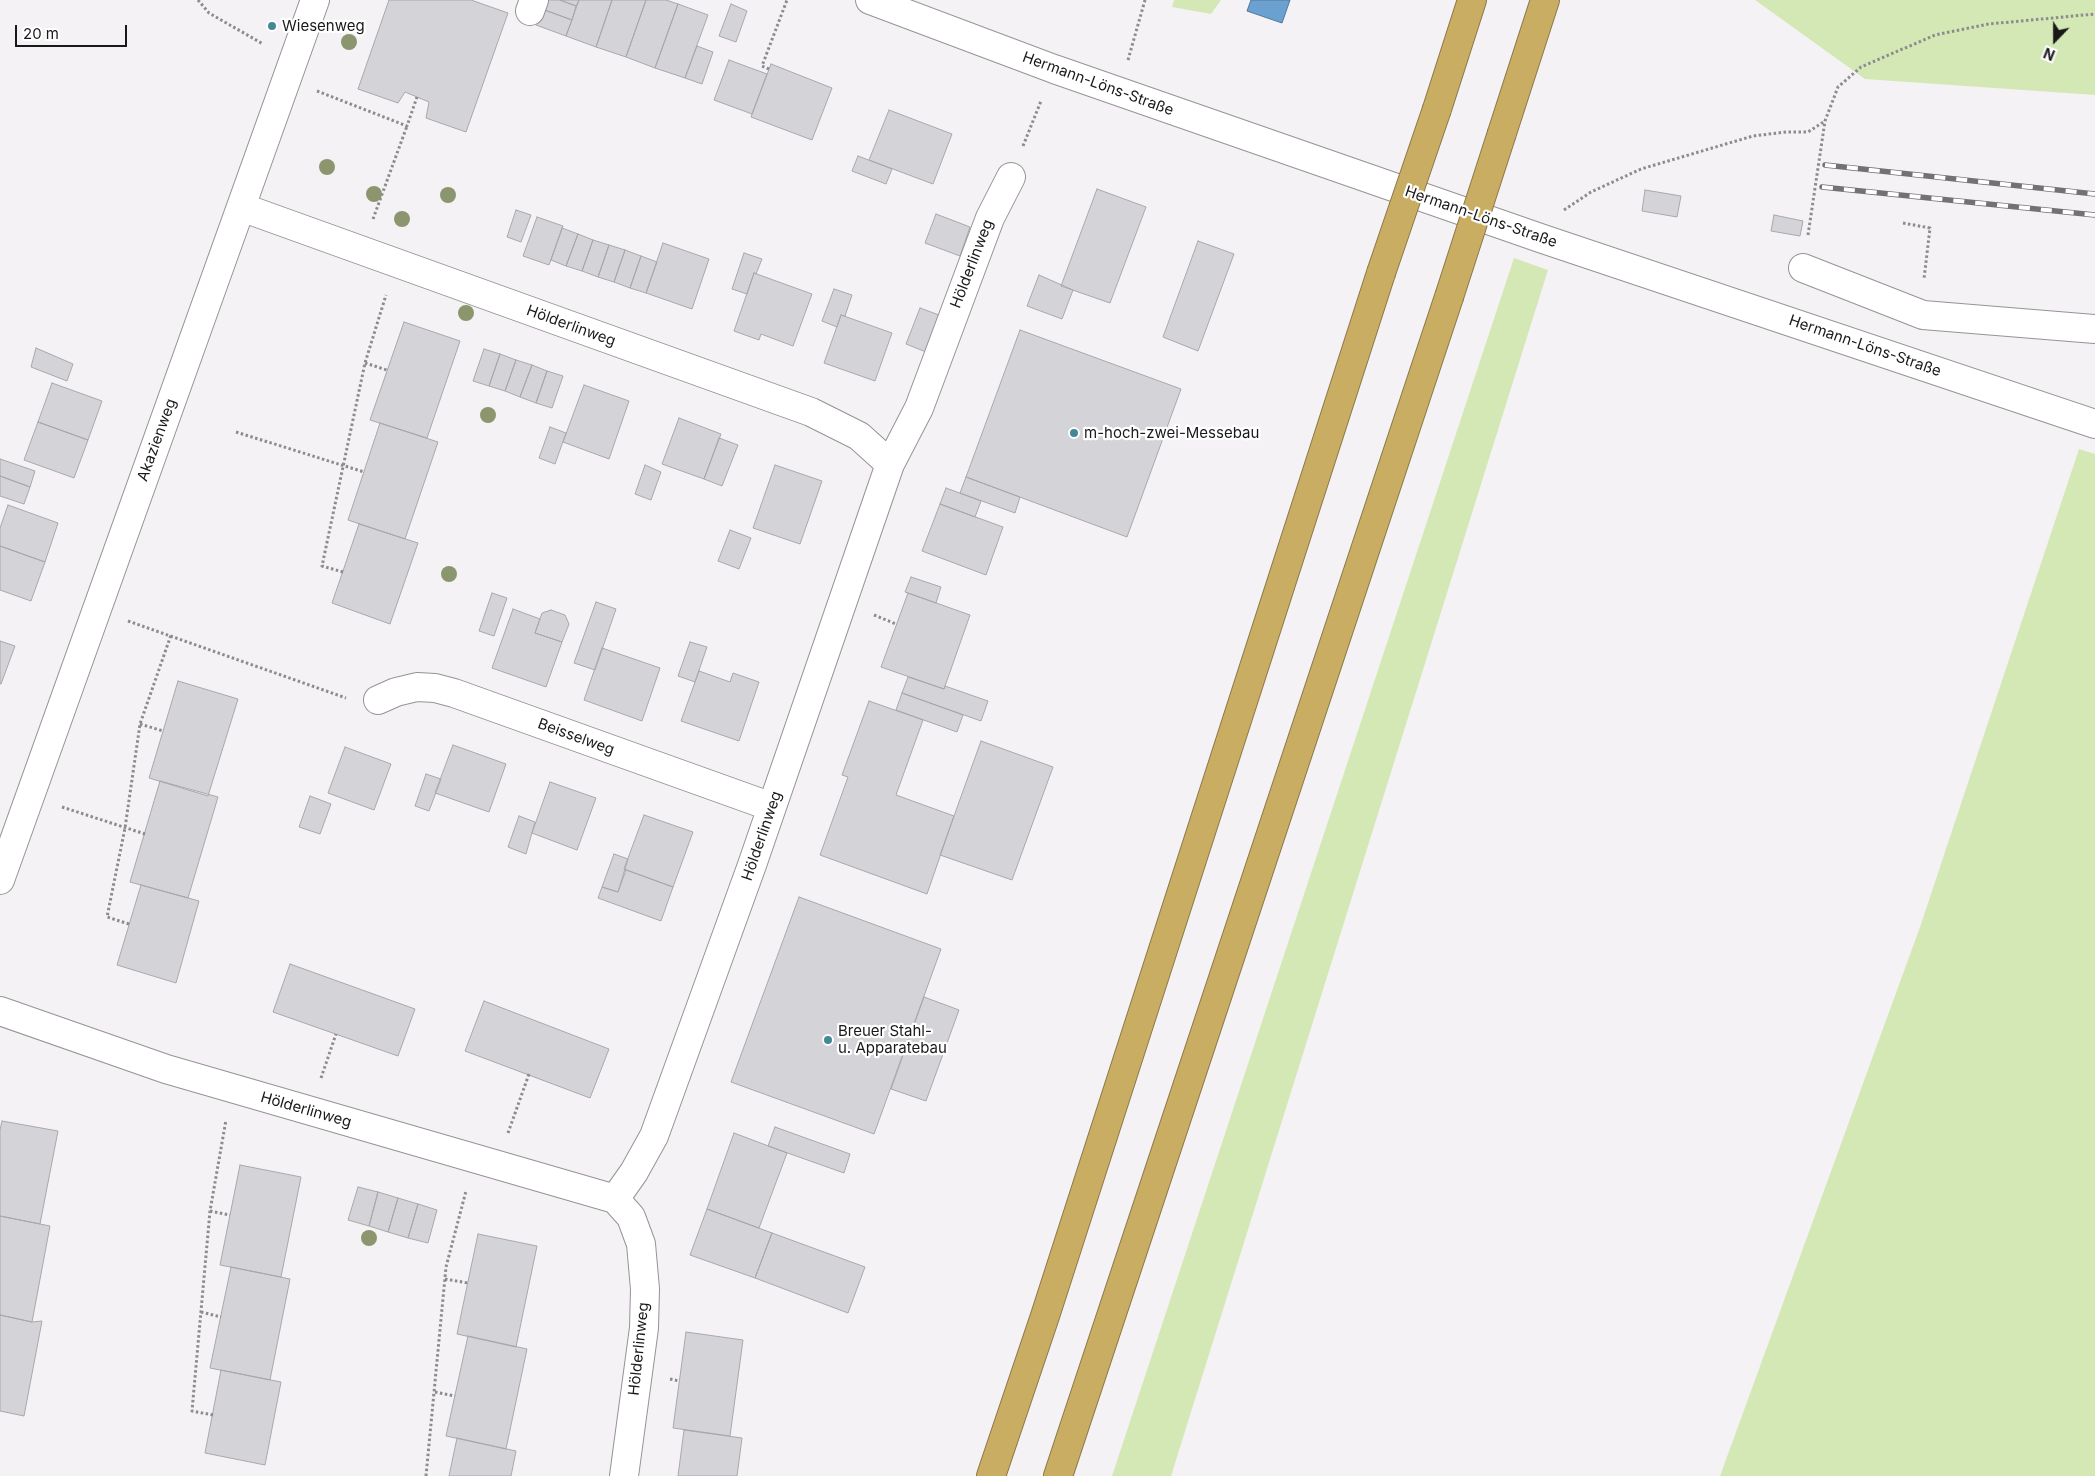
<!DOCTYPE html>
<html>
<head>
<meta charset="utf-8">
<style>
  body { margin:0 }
  #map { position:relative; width:2095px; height:1476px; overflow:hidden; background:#f5f2f5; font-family:Inter,sans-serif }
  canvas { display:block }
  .north { position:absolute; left:2030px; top:15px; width:50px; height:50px; -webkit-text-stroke:4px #fff; paint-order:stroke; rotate:202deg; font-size:14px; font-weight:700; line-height:20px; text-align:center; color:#1a191a }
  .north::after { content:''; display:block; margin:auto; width:18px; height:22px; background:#1a191a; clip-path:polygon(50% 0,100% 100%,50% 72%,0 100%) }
  .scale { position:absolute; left:15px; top:25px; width:112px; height:22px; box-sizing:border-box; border:2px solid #1a191a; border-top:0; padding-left:6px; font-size:15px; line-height:18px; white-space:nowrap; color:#1a191a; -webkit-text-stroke:4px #fff; paint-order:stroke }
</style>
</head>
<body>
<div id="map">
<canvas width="2095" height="1476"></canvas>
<div class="north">N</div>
<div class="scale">20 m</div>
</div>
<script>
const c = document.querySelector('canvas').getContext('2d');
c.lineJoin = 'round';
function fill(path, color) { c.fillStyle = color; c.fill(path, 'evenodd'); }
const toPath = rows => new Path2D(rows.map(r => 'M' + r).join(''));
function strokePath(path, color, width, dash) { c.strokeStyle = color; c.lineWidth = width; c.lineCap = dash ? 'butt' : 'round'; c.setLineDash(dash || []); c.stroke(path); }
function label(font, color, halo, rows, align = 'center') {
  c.font = font + ' Inter,sans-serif'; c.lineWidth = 4.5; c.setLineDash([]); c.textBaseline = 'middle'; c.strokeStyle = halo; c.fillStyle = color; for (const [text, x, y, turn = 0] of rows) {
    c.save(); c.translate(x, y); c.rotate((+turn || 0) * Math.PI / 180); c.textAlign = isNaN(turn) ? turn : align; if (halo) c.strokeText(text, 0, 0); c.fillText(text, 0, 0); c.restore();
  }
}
fill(toPath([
  [1174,0,1221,0,1211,14,1172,7],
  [1755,0,2095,0,2095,95,1865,79],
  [1514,258,1548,270,1171,1476,1112,1476],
  [2079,449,2095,454,2095,1476,1720,1476,1920,927]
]), '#d4e8b6');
const water = toPath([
  [1251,0,1290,0,1282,23,1247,11,1251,0]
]);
fill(water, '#6aa1d0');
strokePath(water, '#527899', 1);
const building = toPath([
  [389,0,471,0,508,13,466,132,426,118,429,102,405,92,398,103,358,89,389,0],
  [545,0,560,0,576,6,572,20,542,9,545,0],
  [560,0,579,0,576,6,560,0],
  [579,0,612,0,596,47,566,36,579,0],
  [612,0,646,0,626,57,596,47,612,0],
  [646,0,666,0,678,4,655,68,626,57,646,0],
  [678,4,708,15,685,78,655,68,678,4],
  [731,4,747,11,736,42,719,36,731,4],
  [542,9,572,20,566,36,536,25,542,9],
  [697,46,713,52,702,84,685,78,697,46],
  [729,60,767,74,752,114,714,100,729,60],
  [771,64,832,88,812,140,751,117,771,64],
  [889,110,952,134,933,184,869,160,889,110],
  [858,156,892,169,886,184,852,171,858,156],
  [1097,189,1146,207,1110,303,1061,286,1097,189],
  [1645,190,1681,196,1677,217,1642,211,1645,190],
  [516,210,531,215,521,242,507,237,516,210],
  [936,214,970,227,960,256,925,243,936,214],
  [1774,215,1803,221,1800,236,1771,231,1774,215],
  [537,217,563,226,549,265,523,256,537,217],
  [562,228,578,234,566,266,551,260,562,228],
  [578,234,593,240,582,271,566,266,578,234],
  [593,240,609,245,598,277,582,271,593,240],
  [1198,241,1234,254,1198,351,1163,337,1198,241],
  [663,243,709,259,692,309,646,293,663,243],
  [609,245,625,250,614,282,598,277,609,245],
  [625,250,641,256,630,288,614,282,625,250],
  [744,253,762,259,756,274,754,273,747,294,732,289,744,253],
  [641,256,657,262,646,293,630,288,641,256],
  [754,273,812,294,793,346,761,334,759,340,734,331,754,273],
  [1039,275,1073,290,1062,319,1027,306,1039,275],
  [834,289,852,295,845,316,841,315,837,327,822,321,834,289],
  [920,308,939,315,926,352,906,344,920,308],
  [841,315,892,333,875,381,824,363,841,315],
  [404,322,460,341,427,438,370,420,404,322],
  [1020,330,1181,389,1127,537,966,477,1020,330],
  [36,348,73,364,67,381,31,367,36,348],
  [484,349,500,354,489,386,473,381,484,349],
  [500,354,516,360,505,391,489,386,500,354],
  [516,360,532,365,520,397,505,391,516,360],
  [532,365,547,371,536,403,520,397,532,365],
  [547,371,563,376,552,408,536,403,547,371],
  [52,383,102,401,88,440,38,422,52,383],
  [584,385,629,401,609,459,563,442,584,385],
  [679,418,721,434,704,479,662,464,679,418],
  [38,422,88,440,74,478,24,460,38,422],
  [380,423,438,442,405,539,348,520,380,423],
  [550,427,566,433,555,464,539,458,550,427],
  [719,438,738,445,722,486,704,479,719,438],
  [0,459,35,471,30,487,0,476,0,459],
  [645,465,661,472,651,500,635,494,645,465],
  [775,465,822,481,800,544,753,528,775,465],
  [0,476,30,487,24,504,0,496,0,476],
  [966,477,1020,497,1015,513,960,493,966,477],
  [946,488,981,501,975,517,940,504,946,488],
  [940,504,1003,527,986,575,922,551,940,504],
  [8,505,58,523,45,562,0,546,0,528,8,505],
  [359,524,418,543,390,624,332,603,359,524],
  [730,530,751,538,739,569,718,561,730,530],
  [0,546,45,562,31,601,0,590,0,546],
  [911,577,941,587,936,603,905,592,911,577],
  [492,593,507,598,494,636,479,631,492,593],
  [908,593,970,615,944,689,881,667,908,593],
  [596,602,616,609,595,670,574,663,596,602],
  [513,609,540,619,535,633,562,642,546,687,492,668,513,609],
  [551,610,565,615,569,624,562,642,535,633,542,613,551,610],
  [0,641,15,646,1,684,0,684,0,641],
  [690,642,707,647,695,682,678,676,690,642],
  [602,648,660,668,642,721,584,700,602,648],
  [699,671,730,682,733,673,759,682,739,741,681,721,699,671],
  [908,677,944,689,945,686,988,701,981,721,902,693,908,677],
  [178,681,238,699,208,796,149,778,178,681],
  [902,693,963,715,957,732,896,710,902,693],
  [869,701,923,720,896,795,954,816,927,894,820,855,848,777,842,775,869,701],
  [981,741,1053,767,1012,880,940,855,981,741],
  [453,745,506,764,489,812,435,793,453,745],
  [345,747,391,764,374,810,328,793,345,747],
  [426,774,441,779,429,811,415,806,426,774],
  [160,781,218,797,188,898,130,882,160,781],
  [550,782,596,798,577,850,532,833,550,782],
  [310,796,331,804,320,834,299,827,310,796],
  [644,815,693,832,673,887,624,869,644,815],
  [519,816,535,822,526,854,508,847,519,816],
  [614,854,628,859,618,892,602,887,614,854],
  [626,870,673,887,661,921,598,898,602,887,618,892,626,870],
  [141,885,199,901,176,983,117,965,141,885],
  [799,897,941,949,874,1134,731,1082,799,897],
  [290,964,415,1009,398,1056,273,1012,290,964],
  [924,997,959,1010,926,1101,891,1089,924,997],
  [484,1001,609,1049,590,1098,465,1051,484,1001],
  [2,1121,58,1131,40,1224,0,1216,0,1130,2,1121],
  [775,1127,850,1154,844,1173,768,1146,775,1127],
  [734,1133,787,1153,759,1228,707,1209,734,1133],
  [240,1165,301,1177,281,1277,220,1265,240,1165],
  [358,1187,378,1192,369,1226,348,1220,358,1187],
  [378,1192,398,1198,388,1232,369,1226,378,1192],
  [398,1198,418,1204,408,1238,388,1232,398,1198],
  [418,1204,437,1210,428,1243,408,1238,418,1204],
  [707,1209,772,1233,755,1278,690,1255,707,1209],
  [0,1216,50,1226,32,1322,0,1315,0,1216],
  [772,1233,865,1267,848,1313,755,1278,772,1233],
  [478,1234,537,1246,516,1347,457,1334,478,1234],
  [231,1267,290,1279,270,1380,210,1368,231,1267],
  [0,1315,32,1322,42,1321,24,1416,0,1411,0,1315],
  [686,1332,743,1340,730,1436,673,1428,686,1332],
  [468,1336,527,1349,506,1449,446,1436,468,1336],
  [221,1370,281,1382,265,1465,205,1453,221,1370],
  [684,1430,742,1438,737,1476,678,1476,684,1430],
  [457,1438,516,1451,511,1476,449,1476,457,1438]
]);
fill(building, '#d4d3d7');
strokePath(building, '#a8a8ac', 1);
const minor = toPath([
  [870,0,1054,69,1543,239,2095,424],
  [530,11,534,0],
  [241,207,811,412,859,436,890,464],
  [1803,268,1923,315,2095,329],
  [378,700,396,692,417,687,435,688,454,693,772,807],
  [0,880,315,0],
  [0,1011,166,1069,615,1199,631,1217,641,1244,645,1289,644,1328,624,1476],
  [615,1199,634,1172,654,1136,752,865,890,464,919,408,990,218,1011,177]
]);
const highway = toPath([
  [1437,109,1472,0],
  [1502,133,1545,0],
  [991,1476,1045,1316,1381,273],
  [1058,1476,1449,297]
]);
strokePath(minor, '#969396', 30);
strokePath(highway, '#8b7949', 30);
strokePath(toPath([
  [198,0,209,13,263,44],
  [1128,60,1145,0],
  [769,69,762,66,787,0],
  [317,91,407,126,417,97],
  [1023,146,1041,101],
  [1564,210,1591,192,1641,169,1753,136,1786,132,1808,132,1825,121],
  [373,219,407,126],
  [1903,223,1930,228,1924,279],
  [1808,235,1825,121,1838,87,1861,67,1935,35,1989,24,2095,14],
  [365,363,387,370],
  [236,432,364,472],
  [343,572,322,566,365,363,386,295],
  [874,615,896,624],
  [128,621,346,698],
  [140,724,163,731],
  [62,807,145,834],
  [129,924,107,917,125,828,140,724,171,635],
  [321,1078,336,1034],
  [508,1133,529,1074],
  [210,1211,230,1215],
  [445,1279,468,1283],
  [201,1312,221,1317],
  [670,1379,679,1381],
  [435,1392,455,1396],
  [213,1415,192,1411,210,1211,226,1120],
  [426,1476,446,1267,466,1191]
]), '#8d8b8d', 3, [2.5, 2.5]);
strokePath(minor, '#fff', 28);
strokePath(highway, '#c8ad62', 28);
const rail = toPath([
  [1825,165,2095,194],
  [1822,187,2095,215]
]);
strokePath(rail, '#737173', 5.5);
strokePath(rail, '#fff', 4, [11]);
const highwayBridge = toPath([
  [1381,273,1437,109],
  [1449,297,1502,133]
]);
strokePath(highwayBridge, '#8b7949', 30, []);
strokePath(highwayBridge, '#c8ad62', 28);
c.fillStyle = '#8c966e';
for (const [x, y] of [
  [349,42],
  [327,167],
  [374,194],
  [448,195],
  [402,219],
  [466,313],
  [488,415],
  [449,574],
  [369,1238]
]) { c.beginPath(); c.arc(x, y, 8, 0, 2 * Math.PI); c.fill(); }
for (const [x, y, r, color] of [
  [272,26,5,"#448897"],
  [1074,433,5,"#448897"],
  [828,1040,5,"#448897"]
]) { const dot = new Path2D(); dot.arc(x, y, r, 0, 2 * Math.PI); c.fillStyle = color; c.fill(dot); strokePath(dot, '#fff', 2); }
label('15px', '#1a191a', '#fff', [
  ["Wiesenweg",282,26],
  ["m-hoch-zwei-Messebau",1084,433],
  ["Breuer Stahl-",838,1031],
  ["u. Apparatebau",838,1048]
], 'left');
label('15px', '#1a191a', '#fff', [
  ["Hermann-Löns-Straße",1098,84,20],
  ["Hermann-Löns-Straße",1481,217,19],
  ["Hölderlinweg",972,264,-69],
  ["Hölderlinweg",571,326,20],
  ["Hermann-Löns-Straße",1865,346,19],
  ["Akazienweg",157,440,-70],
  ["Beisselweg",576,737,20],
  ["Hölderlinweg",762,836,-71],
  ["Hölderlinweg",306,1110,16],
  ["Hölderlinweg",639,1349,-84]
]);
</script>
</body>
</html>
